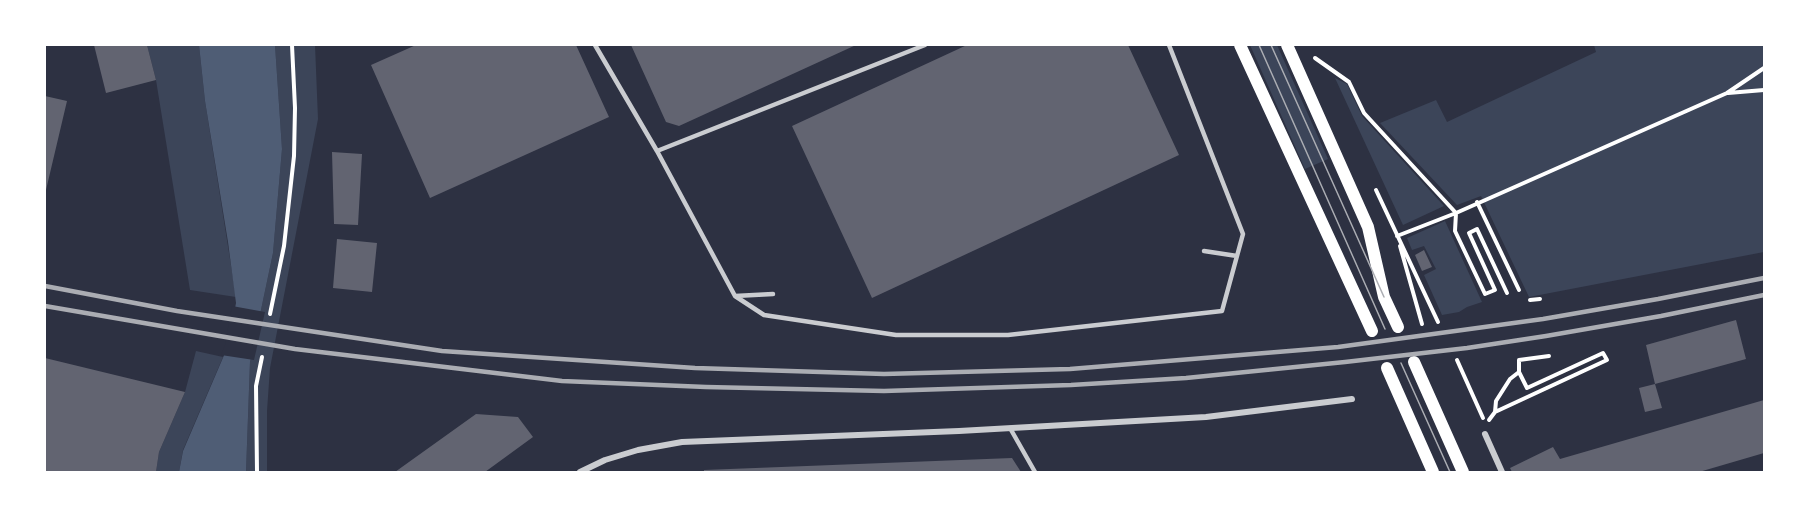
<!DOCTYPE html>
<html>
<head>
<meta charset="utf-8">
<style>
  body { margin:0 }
  #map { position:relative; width:1809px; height:517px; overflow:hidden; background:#2d3142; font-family:"Noto Sans",sans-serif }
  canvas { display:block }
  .frame { position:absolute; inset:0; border:46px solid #fff; pointer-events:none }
</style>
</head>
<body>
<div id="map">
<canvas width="1809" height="517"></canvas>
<div class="frame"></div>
</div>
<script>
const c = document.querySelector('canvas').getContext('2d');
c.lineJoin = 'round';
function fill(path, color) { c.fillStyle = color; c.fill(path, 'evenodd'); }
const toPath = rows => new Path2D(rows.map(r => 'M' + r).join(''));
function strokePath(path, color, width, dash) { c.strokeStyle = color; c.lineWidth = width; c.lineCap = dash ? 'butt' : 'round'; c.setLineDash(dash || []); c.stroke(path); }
fill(toPath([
  [147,45,199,45,205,101,236,297,190,290,156,80],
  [275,45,315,45,318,119,270,368,267,411,267,472,246,472,250,362,273,253,282,149],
  [1250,45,1277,45,1328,159,1305,169],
  [1594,45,1764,45,1764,252,1529,297,1481,196,1457,205,1380,123,1436,100,1447,122,1596,52],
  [1335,78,1347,84,1362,116,1444,206,1403,225],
  [1445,221,1482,302,1467,307,1459,312,1442,315,1424,275,1436,269,1424,246,1412,250,1407,238],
  [196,351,223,357,183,450,179,472,156,472,159,452,185,392]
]), '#3c4559');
fill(toPath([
  [199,45,275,45,282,149,273,253,250,362,246,472,179,472,183,451,228,346,236,303,228,242,205,101]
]), '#4f5d75');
fill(toPath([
  [232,306,265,312,254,360,221,355,225,345]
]), '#2d3142');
fill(toPath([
  [94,45,147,45,156,80,106,93],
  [416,45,576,45,609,117,430,198,371,65],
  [631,45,856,45,679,126,666,122],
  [967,45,1128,45,1179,155,872,298,792,126],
  [45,96,67,101,46,190,45,190],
  [332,152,362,154,358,225,334,224],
  [337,239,377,243,372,292,333,288],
  [1424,250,1432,267,1422,271,1415,255],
  [1736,320,1746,359,1655,384,1646,345],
  [45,358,185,392,159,452,156,472,45,472],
  [1655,384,1662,408,1645,412,1639,388],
  [1764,400,1764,453,1699,472,1512,472,1510,468,1553,447,1560,459],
  [476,414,518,417,533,437,485,472,395,472],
  [1012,458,1021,472,704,472,704,470]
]), '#626471');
strokePath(toPath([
  [1315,58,1349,82,1364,113,1456,213,1455,231,1485,294,1495,290,1469,233,1477,229,1507,293],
  [1728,93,1764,90],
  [1376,190,1438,322],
  [1477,202,1519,290],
  [1397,236,1456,213,1727,93,1764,68],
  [1400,246,1422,324],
  [1530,300,1540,299],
  [270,314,284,246,294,156,295,108,292,45],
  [1457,360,1483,418],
  [1495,412,1496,401,1510,379,1519,372],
  [1489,420,1495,412,1607,360,1603,353,1527,388,1519,372,1519,360,1549,356],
  [257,472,256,386,262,357]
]), '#fff', 4);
strokePath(toPath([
  [595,45,657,151,925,45],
  [657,151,735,296,764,315,896,335,1008,335,1222,311,1243,234,1169,45],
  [1204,251,1237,256],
  [735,296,773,294],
  [1010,428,1035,472]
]), '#caccd0', 4.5);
strokePath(toPath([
  [1485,434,1502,472],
  [580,472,605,460,638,450,682,442,959,431,1206,417,1352,399]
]), '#caccd0', 6);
strokePath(toPath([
  [1240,45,1372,331],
  [1287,45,1368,227,1384,297,1398,327],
  [1414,362,1463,472],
  [1387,368,1433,472]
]), '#fff', 12);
strokePath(toPath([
  [1259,45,1385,329],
  [1271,45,1384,297],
  [1401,363,1450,472]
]), '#abadb3', 1.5);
strokePath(toPath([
  [45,286,177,311,442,351,695,368,884,374,1070,369,1338,347,1543,319,1658,299,1764,278],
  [45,306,295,349,562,381,706,387,884,391,1071,385,1186,378,1345,362,1467,348,1546,336,1661,316,1764,295]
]), '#abadb3', 4.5);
</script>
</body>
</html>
